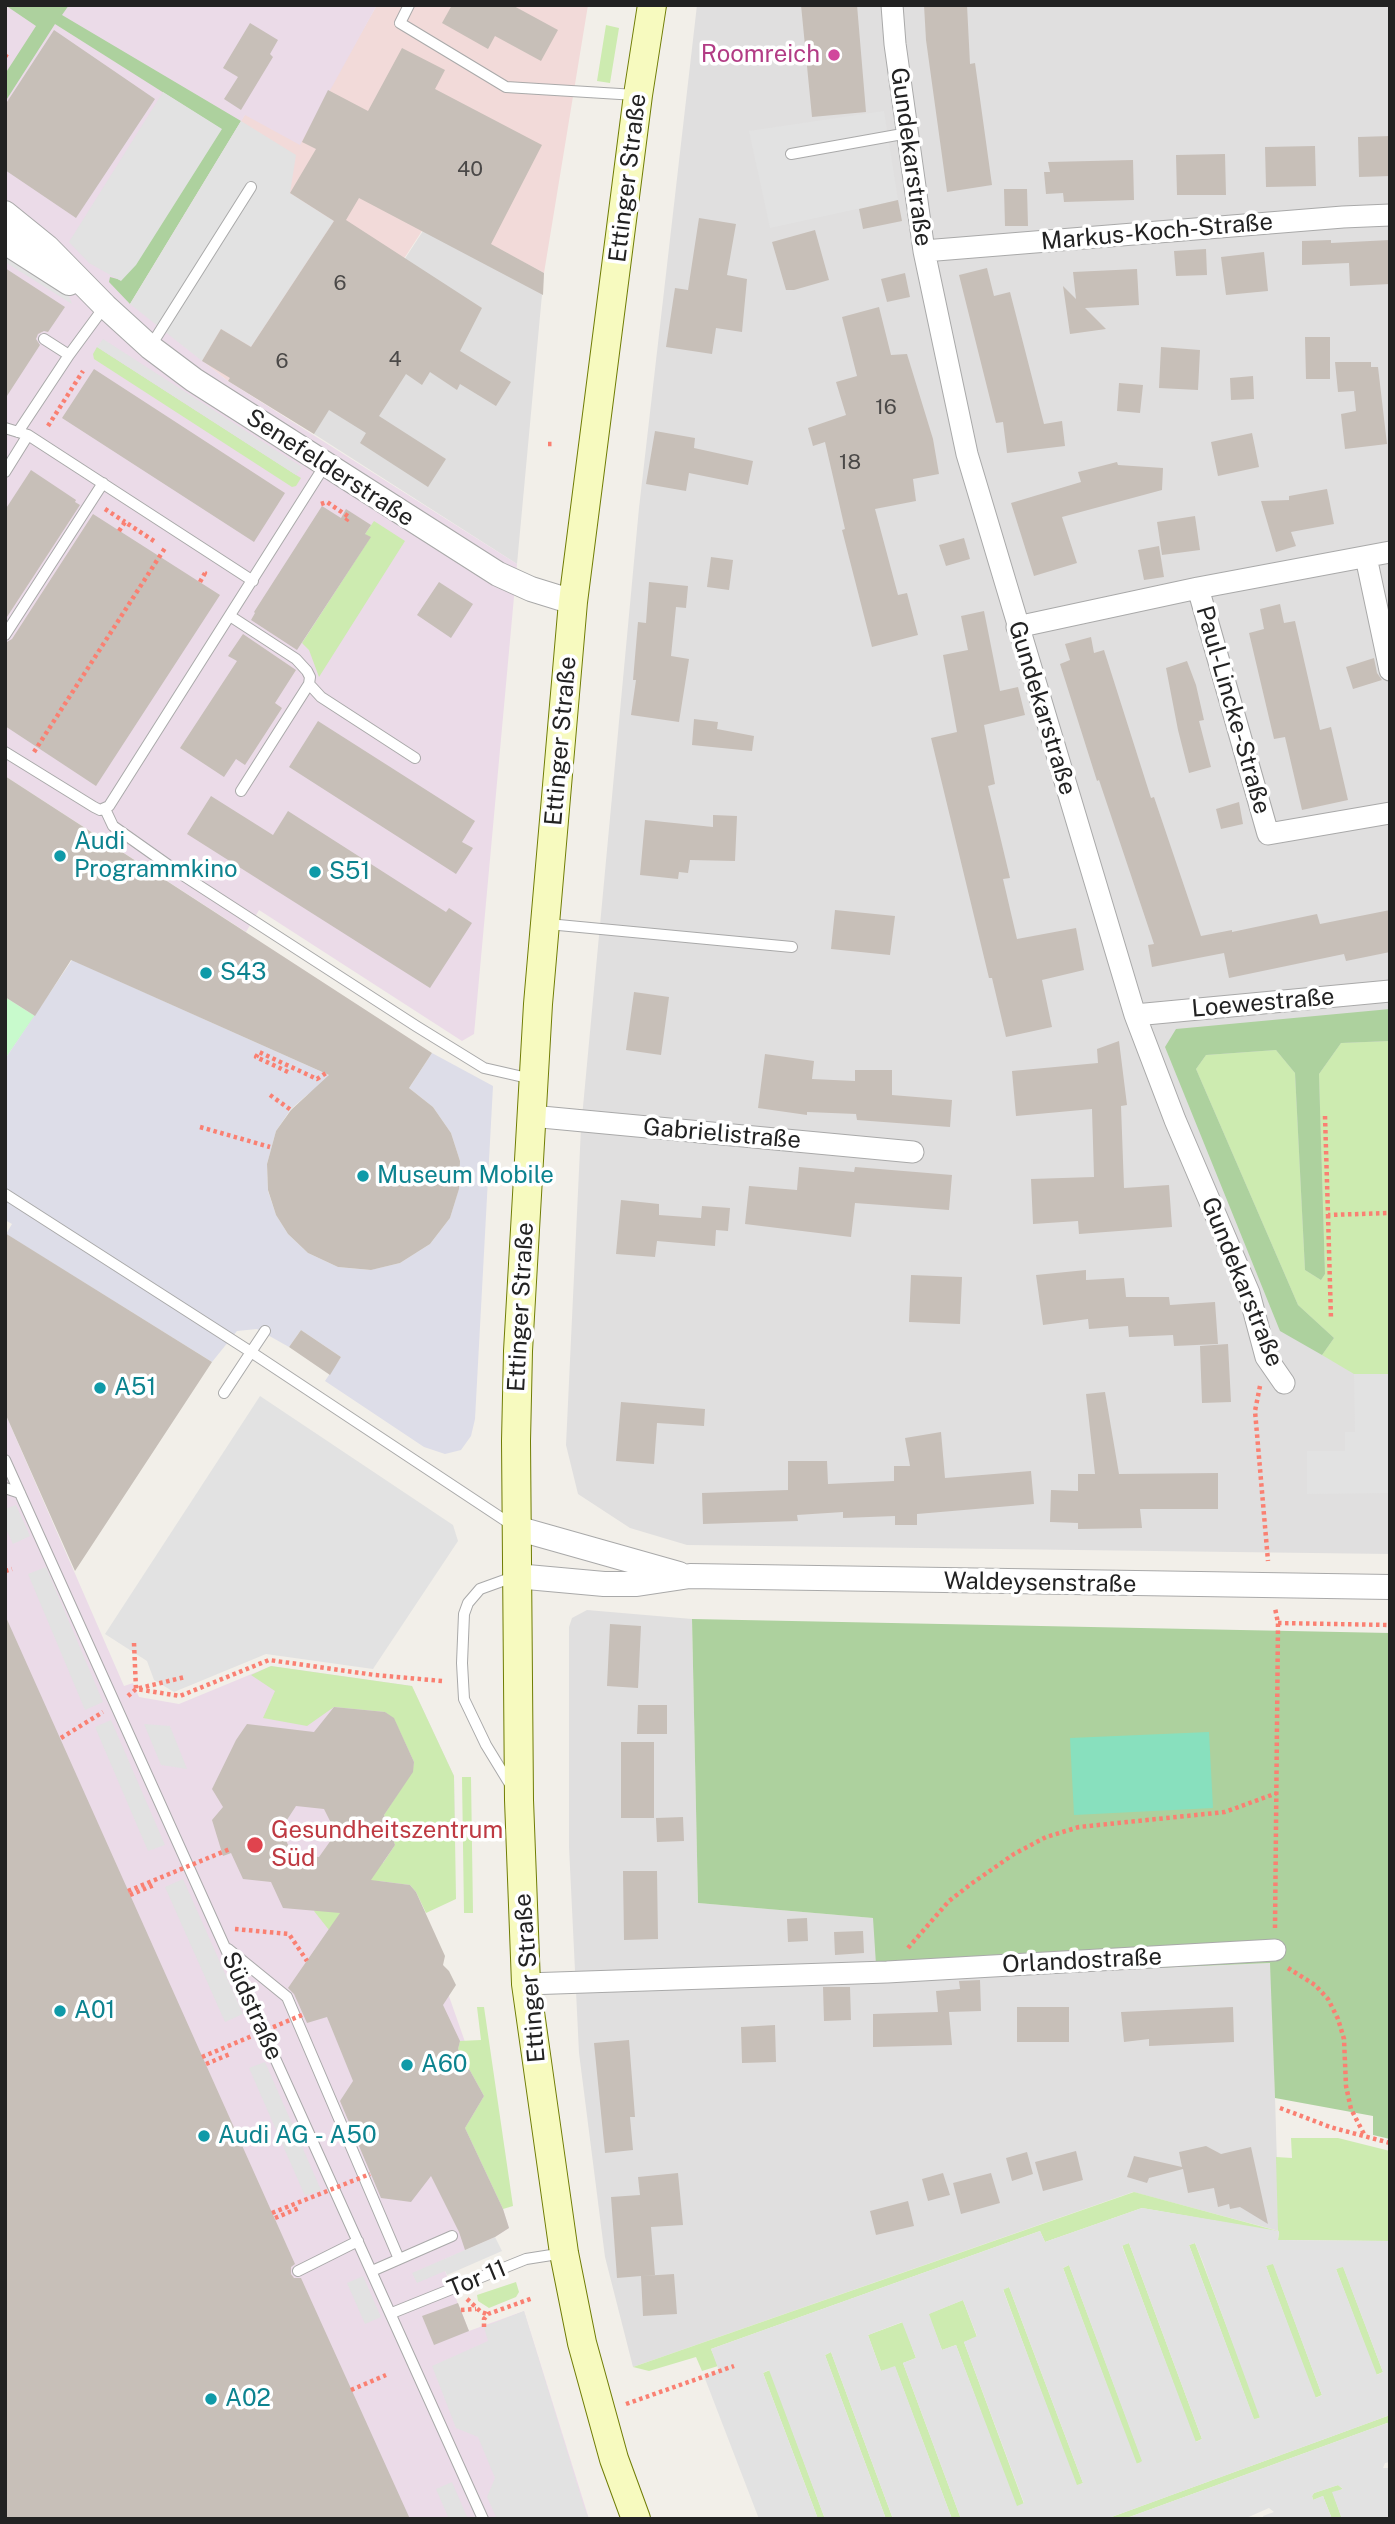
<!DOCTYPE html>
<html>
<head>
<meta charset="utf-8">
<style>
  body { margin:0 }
  #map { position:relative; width:1395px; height:2524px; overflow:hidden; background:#f2efe9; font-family:"Public Sans",sans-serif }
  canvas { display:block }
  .frame { position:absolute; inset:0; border:7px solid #222; pointer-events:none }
</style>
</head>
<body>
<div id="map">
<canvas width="1395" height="2524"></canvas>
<div class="frame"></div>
</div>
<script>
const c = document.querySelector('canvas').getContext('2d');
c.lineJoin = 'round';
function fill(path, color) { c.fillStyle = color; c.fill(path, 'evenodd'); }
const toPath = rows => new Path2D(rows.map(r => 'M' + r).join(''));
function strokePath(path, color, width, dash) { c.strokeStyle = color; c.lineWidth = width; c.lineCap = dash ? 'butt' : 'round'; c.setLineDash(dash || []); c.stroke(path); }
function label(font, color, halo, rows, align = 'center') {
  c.font = font + ' "Public Sans",sans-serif'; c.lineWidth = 7; c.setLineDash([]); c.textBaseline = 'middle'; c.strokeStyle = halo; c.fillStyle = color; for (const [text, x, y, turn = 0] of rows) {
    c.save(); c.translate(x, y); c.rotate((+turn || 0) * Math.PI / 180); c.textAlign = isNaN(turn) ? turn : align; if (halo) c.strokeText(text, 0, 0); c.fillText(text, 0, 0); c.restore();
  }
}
fill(toPath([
  [697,5,1390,5,1390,1554,687,1545,630,1528,578,1494,566,1445,581,1128,639,508],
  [434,214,544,273,517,564,314,434,307,409],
  [587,1610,692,1619,698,1903,874,1918,878,1980,1271,1963,1279,2231,1133,2192,633,2367,605,2257,579,2053,569,1847,569,1627,572,1618]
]), '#e0dfdf');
fill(toPath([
  [377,5,588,5,544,273,433,214,307,408,314,434,228,381,130,304,245,114,328,90]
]), '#f2dad9');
fill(toPath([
  [5,5,377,5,300,145,245,115,130,303,228,381,517,564,474,1034,462,1041,259,910,246,932,5,776],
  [5,1413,124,1686,133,1683,139,1697,179,1704,271,1666,412,1686,454,1776,455,1837,410,1885,484,2096,503,2209,509,2228,495,2237,441,2261,469,2331,524,2311,589,2519,5,2519]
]), '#ebdbe8');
fill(toPath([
  [606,25,619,28,610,83,597,81],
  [97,347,296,475,301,478,296,486,292,487,94,359,93,354],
  [374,521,405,541,319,677,309,650,302,643,370,538,365,534],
  [1390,1041,1390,1374,1354,1374,1322,1355,1334,1338,1298,1305,1196,1069,1206,1055,1276,1050,1295,1073,1305,1270,1321,1280,1325,1274,1319,1074,1341,1043],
  [271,1666,412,1686,454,1776,456,1899,426,1913,416,1892,410,1885,379,1881,329,1930,314,1911,334,1884,379,1862,383,1863,395,1845,384,1815,412,1772,414,1762,394,1719,385,1712,334,1707,307,1726,263,1718,275,1691,251,1675],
  [462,1777,471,1777,473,1913,464,1913],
  [477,2007,484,2007,513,2206,503,2209,465,2128,484,2096,458,2049,460,2041,481,2040],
  [1291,2138,1338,2138,1390,2151,1390,2241,1278,2240,1279,2232,1142,2208,1045,2242,1040,2231,711,2349,718,2366,702,2371,696,2357,649,2371,633,2367,1134,2192,1278,2231,1276,2157,1292,2158],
  [1129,2243,1202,2439,1195,2442,1122,2245],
  [1195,2243,1261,2417,1254,2420,1189,2245],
  [1273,2263,1322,2395,1315,2398,1266,2266],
  [1069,2265,1143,2462,1136,2464,1063,2268],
  [1343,2266,1383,2372,1376,2375,1336,2269],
  [516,2282,519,2292,516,2297,489,2308,478,2301,477,2295],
  [1009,2287,1083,2483,1076,2486,1003,2289],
  [963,2300,977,2337,964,2342,1024,2504,1016,2507,956,2345,942,2350,928,2314],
  [903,2322,916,2358,903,2363,961,2519,952,2519,895,2367,881,2371,868,2335],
  [831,2352,893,2519,886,2519,825,2355],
  [770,2370,825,2519,818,2519,763,2373],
  [1390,2415,1390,2422,1124,2519,1106,2519],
  [1338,2485,1343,2489,1333,2493,1342,2519,1332,2519,1323,2496,1313,2500,1312,2496,1314,2493]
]), '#cdebb0');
fill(toPath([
  [5,5,69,5,62,15,241,121,130,304,109,282,110,277,121,280,221,129,55,24,5,102,5,74,36,26],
  [1390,1009,1390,1041,1341,1043,1319,1074,1325,1274,1321,1280,1305,1270,1295,1073,1276,1050,1206,1055,1196,1069,1298,1305,1334,1338,1322,1355,1280,1331,1165,1047,1176,1029],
  [692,1619,1390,1633,1390,2139,1373,2135,1373,2116,1275,2098,1270,1963,877,1980,873,1918,698,1903]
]), '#add19e');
fill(toPath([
  [5,997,35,1016,5,1059]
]), '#c8facc');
fill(toPath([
  [1209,1732,1213,1808,1074,1815,1070,1738]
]), '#88e0be');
fill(toPath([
  [163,92,222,129,136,265,121,281,89,263,69,242],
  [884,111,898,200,770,228,749,131],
  [241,121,296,155,290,193,334,221,251,347,221,329,202,361,130,304],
  [5,254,69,296,72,304,5,262],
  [103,339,302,467,296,475,97,347],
  [1354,1374,1390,1374,1390,1493,1307,1494,1307,1451,1345,1451,1345,1432,1355,1432],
  [260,1396,453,1525,458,1541,373,1669,266,1654,174,1692,154,1680,147,1661,105,1634],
  [16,1505,30,1536,13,1544,5,1527,5,1509],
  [46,1567,103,1702,85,1710,28,1574],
  [111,1720,165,1845,148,1851,95,1727],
  [144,1724,170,1726,187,1769,161,1765],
  [183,1879,243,2014,225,2022,165,1887],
  [265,2062,321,2190,305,2196,249,2068],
  [1142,2208,1279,2231,1278,2240,1390,2241,1390,2415,1106,2519,961,2519,903,2363,916,2358,902,2322,868,2335,881,2371,895,2366,952,2519,893,2519,831,2352,825,2355,886,2519,825,2519,769,2370,763,2373,818,2519,759,2519,704,2376,719,2371,711,2349,1040,2231,1045,2242],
  [1129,2243,1202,2439,1196,2442,1122,2246],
  [1195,2243,1202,2260,1260,2418,1254,2419,1189,2245],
  [1273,2264,1322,2395,1316,2398,1266,2266],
  [1069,2265,1142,2461,1137,2464,1063,2268],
  [1343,2267,1383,2372,1377,2375,1336,2269],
  [1009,2287,1083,2483,1077,2485,1003,2290],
  [963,2300,977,2336,964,2342,1024,2503,1017,2506,956,2345,942,2350,929,2314],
  [495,2237,502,2251,447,2275,445,2271,417,2283,412,2273],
  [363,2276,381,2317,365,2324,347,2283],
  [524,2311,584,2507,589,2519,497,2519,487,2497,495,2478,490,2466,478,2437,456,2428,432,2366,488,2341,484,2327],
  [1390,2422,1390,2462,1385,2463,1383,2468,1390,2468,1390,2519,1342,2519,1332,2492,1343,2489,1338,2485,1314,2493,1312,2496,1313,2500,1323,2496,1332,2519,1264,2519,1263,2516,1274,2512,1269,2508,1244,2519,1124,2519],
  [452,2482,468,2519,449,2519,436,2489]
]), '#e2e2e2');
fill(toPath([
  [72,960,340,1080,321,1086,307,1095,291,1109,276,1131,267,1164,268,1191,276,1215,288,1234,308,1253,338,1267,370,1270,400,1263,430,1244,450,1218,459,1188,460,1161,451,1133,433,1107,409,1088,432,1053,493,1086,475,1419,471,1436,461,1450,445,1454,424,1447,325,1381,341,1357,301,1330,289,1347,257,1329,237,1331,212,1362,6,1234,12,1224,5,1220,5,1059]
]), '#dddde8');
fill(toPath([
  [452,5,512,5,558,30,541,61,495,36,488,49,442,23],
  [801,5,857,5,866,112,812,117],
  [924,5,967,5,970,64,975,63,992,185,947,192,926,40],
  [250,23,278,40,270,54,273,57,241,110,224,99,238,77,223,68],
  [54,30,155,99,76,218,5,170,5,105],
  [402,48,445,70,435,89,542,145,491,244,544,273,543,295,359,198,346,220,482,308,460,351,511,382,496,406,460,384,457,390,430,372,422,385,406,374,379,416,446,459,428,487,360,443,366,433,329,410,314,434,228,381,230,378,202,361,221,329,251,347,334,221,290,193,316,149,302,142,328,90,368,111],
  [1390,136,1390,176,1359,177,1358,137],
  [1315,146,1316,186,1266,187,1265,147],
  [1225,154,1226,195,1177,195,1176,155],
  [1133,160,1134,200,1064,202,1063,193,1046,194,1044,172,1050,172,1048,162],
  [1004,189,1027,189,1028,226,1005,226],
  [898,200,902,221,863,229,859,209],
  [699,218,736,224,727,275,747,279,742,332,716,328,712,354,666,347,675,288,688,290],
  [815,230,829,280,794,290,786,290,772,242],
  [1331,240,1331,243,1390,240,1390,284,1350,286,1349,263,1302,265,1302,241],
  [1206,249,1207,275,1176,276,1174,251],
  [1264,252,1268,291,1226,295,1221,257],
  [5,268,65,307,48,332,44,331,38,334,36,339,40,345,5,399],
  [987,268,994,296,1010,292,1044,424,1062,421,1065,446,1007,453,1003,422,996,423,959,275],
  [1137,269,1139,305,1085,308,1106,329,1070,334,1063,286,1076,299,1073,272],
  [905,273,910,297,887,302,881,279],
  [879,307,891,355,907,354,933,439,939,474,913,479,916,501,875,509,898,595,907,593,918,635,872,647,842,530,845,529,825,442,813,446,808,428,846,415,836,382,857,376,842,317],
  [1305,337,1330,337,1330,379,1306,379],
  [1161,347,1200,350,1198,390,1159,388],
  [1335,362,1371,362,1371,367,1378,367,1387,444,1345,449,1341,414,1356,411,1354,391,1338,392],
  [94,369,285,493,254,542,62,418],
  [1253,376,1254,399,1231,400,1230,378],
  [1119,383,1143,385,1140,413,1117,411],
  [655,431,695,438,694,448,753,461,748,485,689,473,686,491,646,484],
  [1252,433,1259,467,1218,476,1211,442],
  [1117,462,1118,465,1163,468,1162,490,1062,517,1077,563,1034,576,1011,503,1081,482,1078,472],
  [31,470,76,500,75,502,80,505,5,620,5,510],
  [1327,489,1334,524,1291,532,1296,546,1276,552,1261,501,1289,500,1289,496],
  [322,506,341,518,346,509,371,525,365,534,371,537,297,650,251,620,255,613,254,612],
  [93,514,220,595,96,786,5,726,5,643,12,639],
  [1195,516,1200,550,1162,555,1157,522],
  [964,538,970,559,946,566,939,545],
  [1159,546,1164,577,1144,580,1138,550],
  [711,557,733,560,729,590,707,587],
  [439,582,473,604,451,638,417,615],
  [649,582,688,586,686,608,676,607,671,656,689,659,679,722,631,715,636,680,633,680,638,622,646,623],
  [1280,604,1284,623,1295,621,1320,730,1331,727,1348,800,1302,810,1285,737,1274,739,1249,633,1264,629,1260,609],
  [984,611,1000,691,1018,687,1025,715,984,725,995,784,988,786,1010,878,1003,879,1017,939,1076,928,1084,970,1042,980,1052,1027,1006,1037,992,978,989,978,931,738,957,732,943,655,968,650,961,616],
  [243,634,296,670,275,703,282,708,245,765,236,759,224,777,180,748,237,661,228,656],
  [1091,637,1094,653,1104,650,1151,798,1154,797,1201,936,1232,930,1232,932,1317,914,1320,924,1390,910,1390,952,1346,961,1344,954,1229,978,1224,953,1152,967,1148,945,1154,944,1099,780,1097,781,1060,664,1070,660,1065,644],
  [1374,658,1377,673,1382,680,1353,689,1346,667],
  [1187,661,1196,685,1204,720,1199,721,1211,767,1189,773,1178,730,1166,668],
  [694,719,718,722,717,729,754,736,752,751,692,745],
  [318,721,475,821,462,842,473,848,456,874,289,767],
  [5,776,432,1053,409,1088,433,1107,451,1133,460,1161,459,1189,450,1218,430,1244,400,1263,371,1270,338,1267,308,1253,288,1234,276,1215,268,1190,267,1164,276,1131,291,1110,329,1075,71,960,35,1016,5,997],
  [211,796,273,835,288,811,446,912,449,908,472,923,430,988,187,834],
  [1239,802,1243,824,1221,829,1216,809],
  [713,815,737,816,735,861,690,860,688,873,679,872,678,879,640,875,645,820,713,827],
  [835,910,895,916,890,955,831,949],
  [634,992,669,997,661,1055,626,1050],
  [1119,1041,1127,1105,1121,1106,1124,1188,1169,1185,1172,1227,1079,1234,1078,1221,1033,1224,1031,1179,1094,1177,1092,1109,1016,1116,1012,1071,1098,1063,1097,1049],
  [765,1054,814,1061,812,1079,855,1081,855,1070,892,1070,892,1095,952,1100,950,1127,857,1120,856,1114,807,1112,807,1115,758,1108],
  [799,1167,854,1172,855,1167,952,1175,949,1210,855,1203,851,1237,745,1224,749,1186,797,1190],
  [621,1200,659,1204,659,1215,701,1218,702,1206,730,1208,728,1231,716,1230,715,1246,657,1241,655,1257,616,1254],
  [5,1233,212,1362,75,1571,5,1413],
  [1086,1270,1086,1280,1124,1278,1126,1297,1169,1297,1170,1305,1215,1302,1218,1344,1174,1346,1173,1335,1129,1337,1128,1326,1089,1329,1088,1319,1043,1325,1036,1275],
  [911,1275,962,1277,960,1324,909,1322],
  [301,1330,341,1357,330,1375,289,1347],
  [1228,1344,1231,1402,1202,1403,1200,1346],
  [1105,1392,1119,1474,1218,1473,1218,1509,1140,1509,1142,1528,1078,1529,1078,1523,1050,1522,1051,1490,1078,1491,1078,1474,1095,1474,1086,1394],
  [621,1402,705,1409,704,1426,657,1423,654,1464,616,1461],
  [941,1432,945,1478,1031,1471,1034,1504,917,1514,917,1525,895,1525,895,1516,843,1518,843,1512,797,1515,798,1521,703,1524,702,1493,788,1490,788,1461,827,1461,828,1484,894,1481,894,1466,910,1466,905,1438],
  [5,1615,295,2264,291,2267,291,2274,294,2278,301,2278,410,2519,5,2519],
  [610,1624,641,1626,638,1688,607,1686],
  [638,1705,667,1705,667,1734,637,1734],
  [334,1707,385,1712,394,1718,414,1762,413,1772,384,1815,395,1845,371,1880,410,1885,416,1892,445,1956,443,1965,449,1971,456,1985,443,2005,460,2041,458,2049,484,2096,465,2128,503,2209,509,2228,495,2237,465,2250,459,2232,431,2176,411,2202,381,2198,340,2101,353,2081,327,2017,307,2023,294,1994,288,1988,340,1913,283,1908,271,1882,243,1879,231,1853,223,1856,212,1820,223,1807,212,1789,236,1740,247,1724,314,1732],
  [296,1806,324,1809,336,1833,319,1857,292,1854,281,1829],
  [621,1742,654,1742,654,1818,621,1818],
  [683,1817,684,1841,657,1842,656,1818],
  [623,1871,657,1871,658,1939,624,1940],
  [807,1918,808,1941,788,1942,787,1919],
  [863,1931,864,1953,835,1955,834,1932],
  [980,1980,981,2011,949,2012,952,2045,873,2047,873,2014,938,2012,936,1991,960,1989,959,1981],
  [823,1987,850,1987,851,2020,824,2021],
  [1017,2007,1069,2007,1069,2042,1017,2042],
  [1233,2007,1234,2042,1149,2046,1149,2039,1124,2042,1121,2012],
  [775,2025,776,2062,742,2063,741,2027],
  [629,2040,635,2117,630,2117,633,2150,605,2153,594,2043],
  [1206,2146,1221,2154,1251,2147,1268,2224,1240,2207,1230,2209,1229,2204,1218,2207,1214,2188,1188,2193,1183,2169,1149,2178,1147,2183,1127,2177,1134,2156,1182,2167,1179,2152],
  [1076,2151,1083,2180,1043,2191,1035,2162],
  [1027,2152,1033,2174,1012,2181,1006,2158],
  [678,2173,683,2225,651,2227,655,2275,642,2276,674,2274,677,2314,643,2316,641,2276,617,2278,611,2197,640,2195,638,2177],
  [943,2173,950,2195,928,2201,922,2179],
  [991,2173,1000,2203,961,2214,953,2183],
  [908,2201,914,2226,876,2235,870,2211],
  [458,2303,469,2331,434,2345,422,2316]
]), '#c7bfb8');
const service = toPath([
  [409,5,400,23,506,87,636,95],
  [791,154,908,133],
  [44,339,69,355],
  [150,347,251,187],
  [5,428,28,435,253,581],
  [18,432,69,355,105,306],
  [5,472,28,435],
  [230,616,296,659,307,671,310,677,309,684,241,791],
  [5,635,103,483],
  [309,684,321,697,415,758],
  [5,752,94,807,100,810,109,806,325,465],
  [105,809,113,826,178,872,416,1026,484,1068,532,1079],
  [548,924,792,947],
  [5,1194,251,1352,265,1331],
  [224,1393,251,1352,512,1525],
  [5,1460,483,2519],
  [5,1488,20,1493],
  [511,1786,486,1745,464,1699,462,1663,464,1614,468,1603,480,1589,516,1576],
  [228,1949,287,1997,399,2259],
  [298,2271,358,2241],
  [372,2271,452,2236],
  [392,2313,526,2259,564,2253]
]);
const minor = toPath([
  [892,5,895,44,924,251,967,454,1135,1015,1175,1120,1249,1293,1266,1357,1284,1383],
  [924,251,1343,217,1390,215],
  [1366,557,1390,670],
  [1198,588,1268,834,1390,813],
  [1017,627,1198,588,1390,552],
  [1135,1015,1390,991],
  [531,1116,913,1152],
  [526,1984,887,1972,1275,1950]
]);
const tertiary = toPath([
  [5,213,47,247,105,306,150,347,194,380,498,574,531,589,573,602],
  [5,242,69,283],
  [516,1528,679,1574],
  [516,1576,604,1584,637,1584,690,1576,1390,1587]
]);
const secondary = toPath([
  [636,2519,614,2459,582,2343,564,2253,526,1984,519,1800,516,1441,518,1351,538,1004,573,602,638,95,652,5]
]);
strokePath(service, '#a9a9a9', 12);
strokePath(minor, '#a9a9a9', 23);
strokePath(tertiary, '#a9a9a9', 26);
strokePath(secondary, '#707d05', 30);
strokePath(toPath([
  [5,57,7,54],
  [48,426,83,371],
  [548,444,553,444],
  [321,504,327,502,349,517,346,521],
  [105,509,125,522],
  [119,531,125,522,154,541],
  [200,582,205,573,203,572],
  [34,752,165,548],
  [288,1072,256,1057,259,1052,317,1079,326,1073],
  [270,1095,291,1110],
  [1325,1116,1328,1215,1390,1213],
  [200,1127,270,1147],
  [1328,1215,1331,1319],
  [1260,1386,1255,1411,1268,1561],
  [5,1571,12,1569],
  [1278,1623,1390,1625],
  [134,1643,136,1689,185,1677],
  [128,1696,136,1689,180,1696,269,1660,375,1675,442,1681],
  [61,1738,103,1712],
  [130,1895,154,1885],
  [1275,1928,1278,1623,1275,1608],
  [235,1929,289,1934,307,1961],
  [908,1948,949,1901,971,1884,1014,1854,1046,1837,1079,1827,1225,1812,1277,1793],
  [1288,1968,1315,1985,1328,1999,1338,2019,1344,2039,1346,2086,1351,2109,1365,2136],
  [206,2064,230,2054],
  [1280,2108,1330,2127,1390,2143],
  [275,2218,299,2208],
  [467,2299,481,2312,487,2314],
  [461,2310,476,2309],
  [484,2327,484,2319,488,2314,533,2298],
  [351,2390,386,2375],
  [626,2404,734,2366]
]), '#fa8072', 4.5, [3.5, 3.5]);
strokePath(service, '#fff', 10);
strokePath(minor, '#fff', 21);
strokePath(tertiary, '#fff', 24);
strokePath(secondary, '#f7fabf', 28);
strokePath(toPath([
  [128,1891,230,1849],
  [202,2057,302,2015],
  [272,2213,370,2174]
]), '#fa8072', 4.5, [3.5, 3.5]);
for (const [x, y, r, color] of [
  [834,55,7,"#d1479c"],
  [60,856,7,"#0f9aa8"],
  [315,872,7,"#0f9aa8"],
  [206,973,7,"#0f9aa8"],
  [363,1176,7,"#0f9aa8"],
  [100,1388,7,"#0f9aa8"],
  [255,1845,9,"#e0444e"],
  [60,2011,7,"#0f9aa8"],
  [407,2065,7,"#0f9aa8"],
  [204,2136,7,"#0f9aa8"],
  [211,2399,7,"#0f9aa8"]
]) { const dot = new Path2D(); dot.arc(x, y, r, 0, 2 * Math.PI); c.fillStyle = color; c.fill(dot); strokePath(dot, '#fff', 2.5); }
label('21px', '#4b4948', null, [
  ["40",470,170],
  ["6",340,284],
  ["4",395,360],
  ["6",282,362],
  ["16",886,408],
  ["18",850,463]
]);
label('24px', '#b23c85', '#fff', [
  ["Roomreich",820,55]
], 'right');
label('24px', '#222', '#fff', [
  ["Gundekarstraße",911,157,82],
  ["Ettinger Straße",628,178,-83],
  ["Markus-Koch-Straße",1157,232,-5],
  ["Senefelderstraße",330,468,33],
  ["Gundekarstraße",1042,708,73],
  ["Paul-Lincke-Straße",1233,710,74],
  ["Ettinger Straße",561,741,-85],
  ["Loewestraße",1263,1003,-5],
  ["Gabrielistraße",722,1134,5],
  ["Gundekarstraße",1242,1282,68],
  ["Ettinger Straße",521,1307,-87],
  ["Waldeysenstraße",1040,1583,1],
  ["Orlandostraße",1082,1961,-3],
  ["Ettinger Straße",530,1978,-95],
  ["Südstraße",252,2006,66],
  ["Tor 11",477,2279,-22]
]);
label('24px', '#0d838f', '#fff', [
  ["Audi",74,842],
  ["Programmkino",74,870],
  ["S51",329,872],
  ["S43",220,973],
  ["Museum Mobile",377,1176],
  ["A51",114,1388],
  ["A01",74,2011],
  ["A60",421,2065],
  ["Audi AG - A50",218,2136],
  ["A02",225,2399]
], 'left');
label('24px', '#be3a42', '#fff', [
  ["Gesundheitszentrum",271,1831],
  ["Süd",271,1859]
], 'left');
</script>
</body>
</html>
